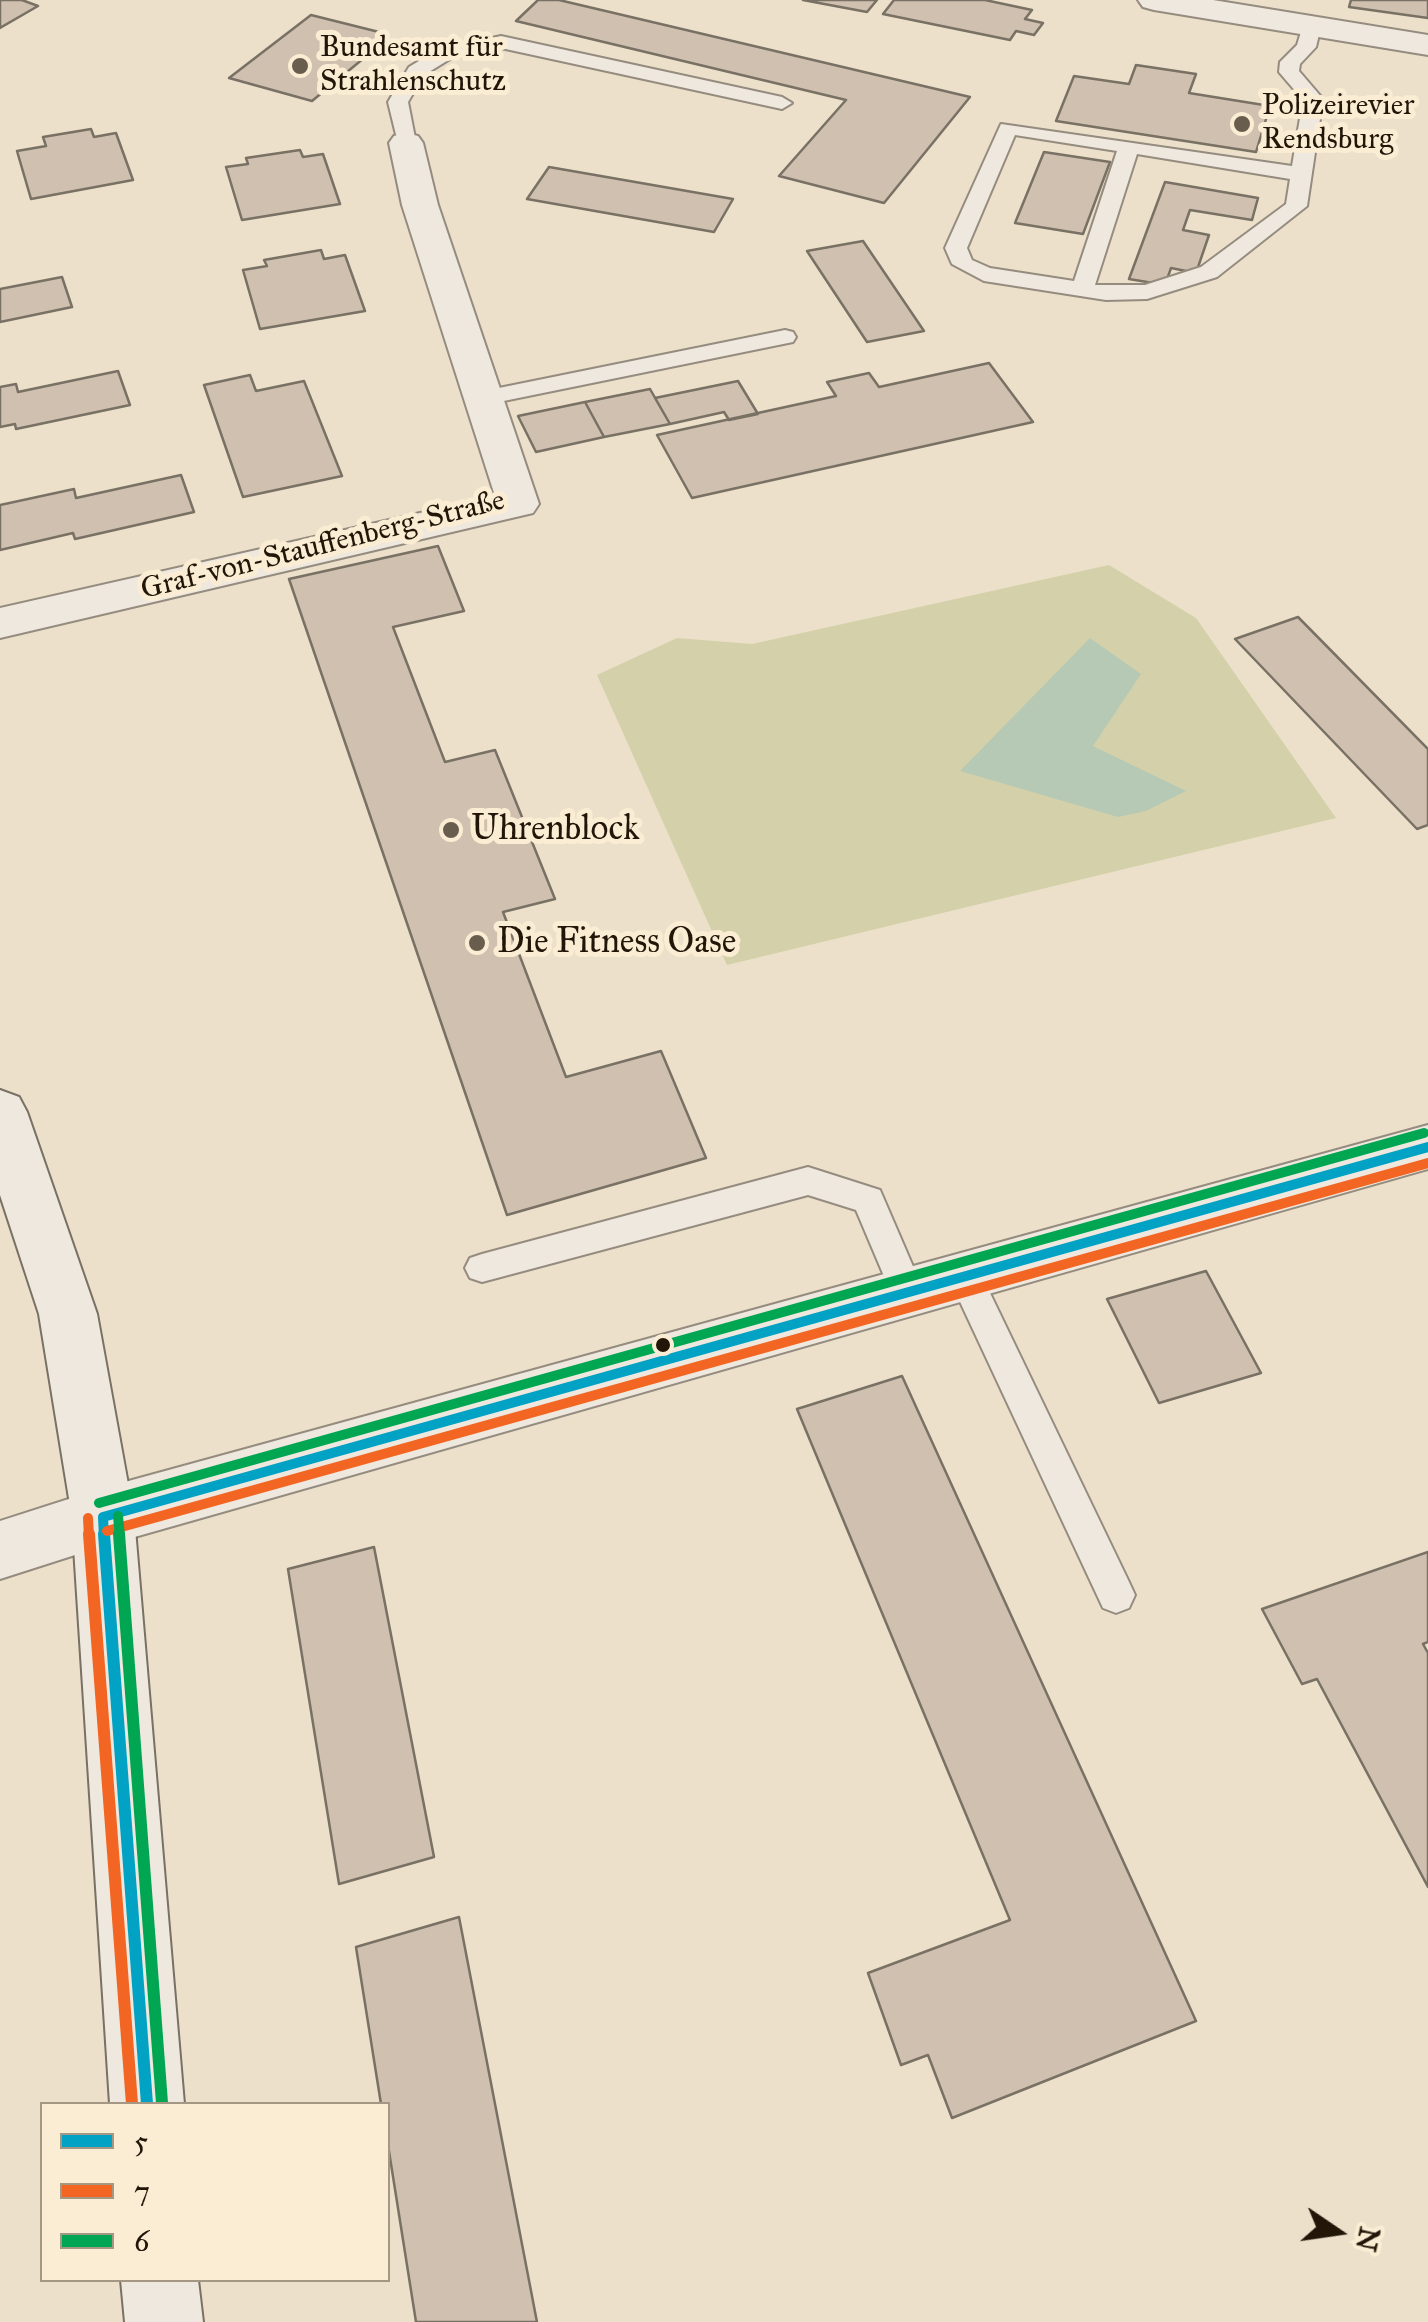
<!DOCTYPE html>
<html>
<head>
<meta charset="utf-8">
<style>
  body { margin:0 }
  #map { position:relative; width:1428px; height:2322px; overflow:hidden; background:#ece0ca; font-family:"IM FELL Great Primer",serif }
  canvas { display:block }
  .legend { position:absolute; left:40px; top:2102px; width:350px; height:180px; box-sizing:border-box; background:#fbedd4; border:2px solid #a49783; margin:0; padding:12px 18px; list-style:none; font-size:30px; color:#221609 }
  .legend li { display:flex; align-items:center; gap:20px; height:50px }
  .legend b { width:50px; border:2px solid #a49783 }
  .north { position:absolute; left:1288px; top:2182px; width:100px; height:100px; -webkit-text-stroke:8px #fbedd4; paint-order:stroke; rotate:103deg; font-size:28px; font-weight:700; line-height:40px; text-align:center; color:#221609 }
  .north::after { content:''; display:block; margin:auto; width:35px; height:45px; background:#221609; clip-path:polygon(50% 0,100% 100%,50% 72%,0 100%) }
</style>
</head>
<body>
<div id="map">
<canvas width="1428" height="2322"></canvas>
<ul class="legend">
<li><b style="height:12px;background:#02a2c4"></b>5</li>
<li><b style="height:12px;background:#f26522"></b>7</li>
<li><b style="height:12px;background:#00a651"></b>6</li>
</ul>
<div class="north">N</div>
</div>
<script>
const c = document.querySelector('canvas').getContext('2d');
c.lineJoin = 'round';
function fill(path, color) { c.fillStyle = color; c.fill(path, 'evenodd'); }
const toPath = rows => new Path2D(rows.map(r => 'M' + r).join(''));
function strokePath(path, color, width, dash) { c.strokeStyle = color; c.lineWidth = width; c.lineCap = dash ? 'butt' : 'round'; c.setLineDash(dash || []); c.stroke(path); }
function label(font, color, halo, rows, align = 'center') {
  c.font = font + ' "IM FELL Great Primer",serif'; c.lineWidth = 10; c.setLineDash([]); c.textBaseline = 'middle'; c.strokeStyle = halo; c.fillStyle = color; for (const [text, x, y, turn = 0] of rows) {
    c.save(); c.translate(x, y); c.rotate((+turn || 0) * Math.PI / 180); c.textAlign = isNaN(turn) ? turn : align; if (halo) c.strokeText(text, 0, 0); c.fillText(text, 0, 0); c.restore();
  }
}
fill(toPath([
  [1109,565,1196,618,1336,818,727,965,597,675,677,638,752,644]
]), '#d4d1aa');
fill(toPath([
  [1090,638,1141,674,1093,746,1186,791,1146,811,1118,817,960,771]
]), '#b6c9b5');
const building = toPath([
  [0,0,22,0,38,6,0,28,0,0],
  [538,0,559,0,970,97,884,203,779,176,846,100,516,21,538,0],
  [803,0,877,0,867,12,803,0],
  [894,0,985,0,1032,10,1025,19,1043,23,1034,35,1016,31,1010,40,883,14,894,0],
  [1351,0,1428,0,1428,18,1349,7,1351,0],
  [311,15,383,33,361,51,370,53,312,101,229,78,311,15],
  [1136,65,1196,74,1189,93,1270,106,1256,152,1056,121,1074,76,1129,84,1136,65],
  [91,129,94,137,116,133,133,180,31,199,17,151,46,146,43,137,91,129],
  [300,150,303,157,323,154,340,204,242,220,226,167,248,164,246,158,300,150],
  [1044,152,1110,162,1083,234,1015,223,1044,152],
  [549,167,733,199,714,232,527,199,549,167],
  [1165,182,1258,198,1252,220,1190,210,1183,230,1209,235,1196,273,1171,268,1165,285,1129,279,1165,182],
  [863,241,924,331,867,342,807,251,863,241],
  [321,250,324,259,345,255,365,311,260,329,243,270,267,266,264,260,321,250],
  [62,277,72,307,0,322,0,289,62,277],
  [989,363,1033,422,692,498,657,435,836,396,827,382,869,373,879,387,989,363],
  [118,371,130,405,16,429,15,424,0,427,0,387,16,384,18,392,118,371],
  [250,375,256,391,304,381,342,476,243,497,204,385,250,375],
  [738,381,758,414,729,420,724,412,670,424,655,398,738,381],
  [650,389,670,424,604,437,585,402,650,389],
  [585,402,604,437,536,452,518,416,585,402],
  [181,475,194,512,75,539,73,533,0,550,0,505,74,489,76,498,181,475],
  [438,546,464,611,393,627,445,762,495,750,555,899,503,912,566,1077,661,1051,706,1158,507,1215,289,579,438,546],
  [1298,617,1428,749,1428,825,1417,829,1235,639,1298,617],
  [1206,1271,1261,1373,1159,1403,1107,1299,1206,1271],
  [902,1376,1196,2021,952,2118,928,2055,901,2065,868,1973,1010,1920,797,1409,902,1376],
  [374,1547,434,1857,339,1884,288,1569,374,1547],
  [1428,1552,1428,1642,1423,1644,1428,1653,1428,1887,1317,1679,1302,1684,1262,1609,1428,1552],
  [459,1917,537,2322,416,2322,388,2145,388,2104,381,2104,356,1947,459,1917]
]);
fill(building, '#d0c0b0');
strokePath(building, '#787164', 2.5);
const lane = toPath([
  [1311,20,1321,26,1316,47,1300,64,1299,71,1323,99,1307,206,1217,277,1147,299,1106,300,984,281,952,264,945,248,1001,124,1292,166,1303,100,1279,72,1280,62,1297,45,1304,22,1311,20],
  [1015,135,1117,151,1074,281,990,268,972,260,967,248,1015,135],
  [1137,154,1290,179,1286,204,1201,267,1145,285,1095,285,1137,154],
  [501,36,782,97,792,103,782,109,501,48,450,59,424,75,408,102,416,143,406,149,399,147,388,102,409,67,437,50,501,36],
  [785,330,793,332,796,337,793,342,484,405,472,398,484,391,785,330],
  [808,1167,880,1190,924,1292,919,1302,907,1307,895,1302,856,1210,808,1195,482,1282,470,1278,465,1268,470,1258,482,1254,808,1167],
  [965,1262,977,1266,1129,1582,1135,1595,1129,1608,1116,1613,1103,1608,948,1276,953,1266,965,1262]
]);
const street = toPath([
  [1138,0,1213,0,1428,35,1428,55,1154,10,1143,7,1138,0],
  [406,133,418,136,423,143,438,205,539,504,533,513,0,638,0,608,495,496,402,205,389,143,394,136,406,133],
  [1428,1125,1428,1169,103,1546,0,1579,0,1521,103,1488,1428,1125]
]);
const secondary = toPath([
  [0,1090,19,1097,27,1112,97,1314,134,1517,184,2104,110,2104,72,1517,39,1314,0,1195,0,1090],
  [121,2280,198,2280,203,2322,125,2322,121,2280]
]);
strokePath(lane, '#958c7f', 4);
strokePath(street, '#958c7f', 4);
strokePath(secondary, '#787164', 4);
fill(lane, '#eee8de');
fill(street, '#eee8de');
fill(secondary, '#eee8de');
strokePath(toPath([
  [103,1517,1428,1147],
  [103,1517,104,1537]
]), '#02a2c4', 10);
strokePath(toPath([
  [104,1534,147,2104]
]), '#02a2c4', 12);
strokePath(toPath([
  [88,1518,89,1537],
  [107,1531,1428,1163]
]), '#f26522', 10);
strokePath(toPath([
  [89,1534,132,2104]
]), '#f26522', 12);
strokePath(toPath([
  [99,1503,1424,1133],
  [118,1516,120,1537]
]), '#00a651', 10);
strokePath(toPath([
  [119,1534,162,2103]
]), '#00a651', 12);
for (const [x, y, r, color] of [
  [300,66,10,"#695d4d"],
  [1242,124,10,"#695d4d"],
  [451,830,10,"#695d4d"],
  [477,943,10,"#695d4d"],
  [663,1345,9,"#221609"]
]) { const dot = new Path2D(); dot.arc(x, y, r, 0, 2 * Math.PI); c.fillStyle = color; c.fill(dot); strokePath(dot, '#fbedd4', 4); }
label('30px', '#221609', '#fbedd4', [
  ["Bundesamt für",320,49],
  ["Strahlenschutz",320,83],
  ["Polizeirevier",1262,107],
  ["Rendsburg",1262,141]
], 'left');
label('30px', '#221609', '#fbedd4', [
  ["Graf-von-Stauffenberg-Straße",323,546,-14]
]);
label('35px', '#221609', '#fbedd4', [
  ["Uhrenblock",471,830],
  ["Die Fitness Oase",497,943]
], 'left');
</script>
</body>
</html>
